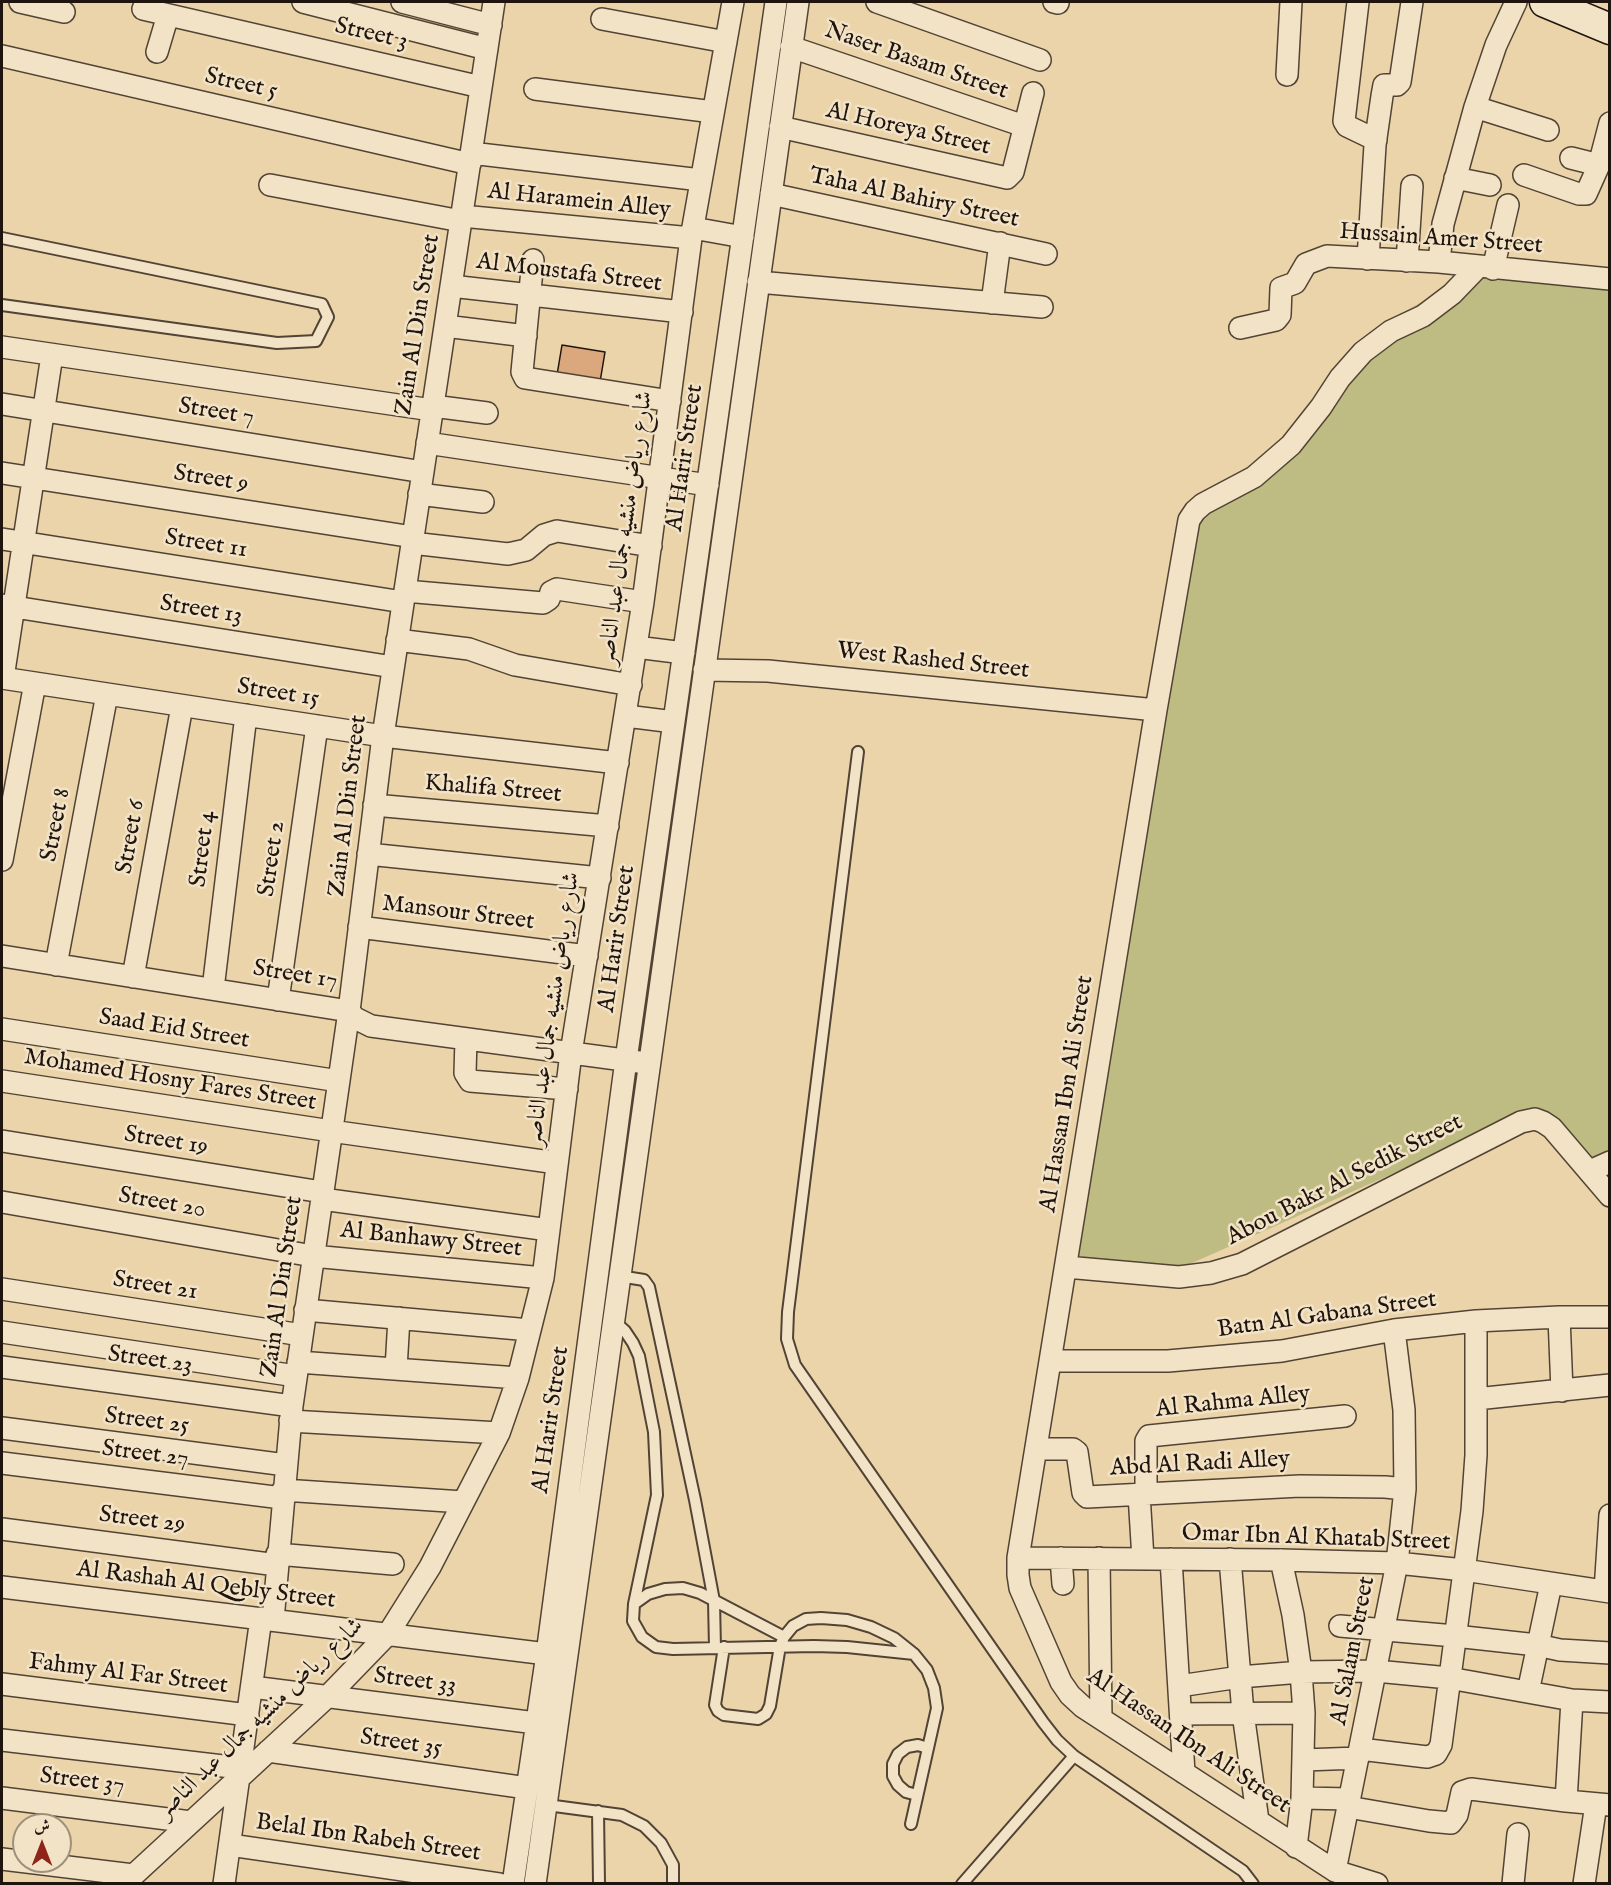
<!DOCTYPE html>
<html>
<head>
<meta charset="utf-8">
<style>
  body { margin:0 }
  #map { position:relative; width:1611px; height:1885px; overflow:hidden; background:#ebd4a9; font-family:"IM FELL English",Amiri,serif }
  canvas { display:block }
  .frame { position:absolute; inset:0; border:3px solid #1f140e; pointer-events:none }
  .north { position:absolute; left:12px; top:1813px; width:60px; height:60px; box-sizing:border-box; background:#f2e3c7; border:2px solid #9e907d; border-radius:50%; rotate:0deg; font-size:16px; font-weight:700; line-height:24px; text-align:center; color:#1f140e }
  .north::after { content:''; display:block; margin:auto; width:21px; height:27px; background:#8f2418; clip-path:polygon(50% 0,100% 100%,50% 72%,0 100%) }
</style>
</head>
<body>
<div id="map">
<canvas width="1611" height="1885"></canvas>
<div class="frame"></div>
<div class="north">ش</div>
</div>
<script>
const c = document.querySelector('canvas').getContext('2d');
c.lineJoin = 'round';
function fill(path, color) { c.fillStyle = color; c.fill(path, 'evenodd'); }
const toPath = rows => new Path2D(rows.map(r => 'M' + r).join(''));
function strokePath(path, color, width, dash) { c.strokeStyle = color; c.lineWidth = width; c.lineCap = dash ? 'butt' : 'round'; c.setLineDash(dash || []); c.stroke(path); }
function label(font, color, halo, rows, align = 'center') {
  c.font = font + ' "IM FELL English",Amiri,serif'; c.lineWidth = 5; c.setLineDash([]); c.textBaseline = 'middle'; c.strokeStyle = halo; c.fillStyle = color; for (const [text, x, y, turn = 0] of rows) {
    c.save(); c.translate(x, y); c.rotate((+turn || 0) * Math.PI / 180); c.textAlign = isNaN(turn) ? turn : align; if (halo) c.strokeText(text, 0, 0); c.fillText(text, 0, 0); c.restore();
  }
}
fill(toPath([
  [1476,272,1609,279,1609,1179,1562,1126,1520,1117,1172,1272,1072,1255,1199,505,1261,472,1389,320]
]), '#bebb83');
const building = toPath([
  [562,345,605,352,600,382,557,375,562,345]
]);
fill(building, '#dba77d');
strokePath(building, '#1f140e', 1.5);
const lane = toPath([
  [2,238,322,304,328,317,316,341,277,343,2,305],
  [858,752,788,1312,787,1339,795,1365,1043,1722,1057,1740,1074,1756,1243,1871,1253,1884],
  [619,1276,644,1280,649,1287,695,1500,714,1601,715,1648],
  [614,1321,625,1331,633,1343,639,1356,654,1432,657,1495,634,1604,633,1621,642,1637,656,1647,673,1649,814,1646,847,1647,914,1654],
  [634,1604,648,1594,665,1589,683,1588,700,1593,784,1637],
  [724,1647,715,1705,718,1711,724,1715,758,1719,766,1714,770,1706,780,1646,784,1637,793,1626,806,1619,821,1618,847,1620,871,1627,894,1638,914,1654,927,1670,934,1688,937,1708,911,1824],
  [917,1795,906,1792,898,1785,893,1776,893,1764,898,1754,907,1747,918,1745,928,1748],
  [547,1805,622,1815,644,1826,661,1843,673,1865,673,1884],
  [598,1811,599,1884],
  [962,1884,1074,1756]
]);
const street = toPath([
  [20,2,64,12],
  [303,2,487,49],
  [402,2,491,25],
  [877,2,1040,60],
  [1054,2,1058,3],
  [1358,2,1344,121,1347,126,1376,140],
  [143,9,481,87],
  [602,19,726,42],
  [791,47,1024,126],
  [157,52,168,15],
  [2,56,470,164],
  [1287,75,1291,2],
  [535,89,713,112],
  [1475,107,1548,130],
  [780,127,1007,178,1013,172,1033,93],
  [471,153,701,180],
  [1571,158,1599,165],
  [1524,175,1579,194,1586,194,1599,165,1610,123],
  [1455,178,1490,185],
  [270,185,461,221],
  [771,194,1046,254],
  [462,216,691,238],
  [693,228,743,237],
  [1368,259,1375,145,1382,96,1384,85,1397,85,1400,82,1412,2],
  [533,260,522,372,525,378,670,401],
  [1407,261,1412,186],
  [1439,262,1443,224,1475,107,1496,45,1516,2],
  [1493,269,1508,205],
  [758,282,1042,307],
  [451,286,682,312],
  [992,303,1000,243],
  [445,326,526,336],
  [1240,328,1276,320,1280,315,1281,288,1295,283,1306,264,1327,256,1439,262,1610,279],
  [2,347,432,410],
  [2,404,423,472],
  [433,406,487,413],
  [427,443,708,485],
  [2,473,413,537],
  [419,494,483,502],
  [2,539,403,602],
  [412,543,508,554,526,550,544,535,557,531,651,546],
  [405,591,543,603,549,599,551,592,557,589,643,602],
  [2,605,393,667],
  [397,640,469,649,515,665,631,685],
  [636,647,684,653],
  [704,670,768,671,1156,710],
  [2,678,383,736,618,763],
  [3,678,52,355],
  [626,716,674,722],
  [374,805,608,826],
  [368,854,600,878],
  [2,860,35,683],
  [359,927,587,956],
  [2,956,349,1011,355,1018,371,1026,639,1062],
  [56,965,107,694],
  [133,977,182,706],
  [213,989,246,715],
  [278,1000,317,726],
  [2,1029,339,1081],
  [466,1039,465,1073,470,1081,567,1089],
  [2,1081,331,1131,557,1163],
  [2,1141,322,1192],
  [1590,1171,1610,1162],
  [322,1199,549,1230],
  [2,1202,313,1256,543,1278],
  [1066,1267,1179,1277,1211,1273,1242,1264,1521,1122,1535,1119,1543,1122,1552,1128,1610,1196],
  [2,1289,302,1335],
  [305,1310,530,1330],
  [1559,1317,1562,1391],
  [2,1332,296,1376],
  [1051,1361,1168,1361,1282,1351,1394,1330,1476,1321,1559,1317,1610,1317],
  [298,1362,518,1378],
  [2,1367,292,1406],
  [396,1369,399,1318],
  [1476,1399,1610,1385],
  [290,1421,499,1433],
  [2,1428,286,1465],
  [1036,1449,1073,1449,1077,1452,1083,1493,1087,1497,1300,1486,1385,1487,1405,1489],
  [2,1463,282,1498],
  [283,1490,463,1502],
  [1139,1494,1143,1559],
  [1146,1494,1146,1441,1149,1436,1345,1416],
  [2,1529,277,1565],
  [277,1554,393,1564],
  [1018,1558,1281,1560,1397,1563,1464,1570,1610,1592],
  [1061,1558,1063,1584],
  [1099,1558,1101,1718],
  [1171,1559,1184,1773],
  [1230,1559,1243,1713,1258,1821],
  [1281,1560,1293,1615,1301,1672,1304,1713,1302,1798,1296,1847],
  [2,1587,547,1654],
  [1605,1591,1610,1515],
  [273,1620,292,1406,349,1011,383,736,494,2],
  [1340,1626,1455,1636,1537,1645,1560,1650,1610,1653],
  [2,1684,248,1715],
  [1179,1686,1240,1677,1301,1672,1376,1671,1449,1678,1572,1700,1610,1702],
  [252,1687,536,1723],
  [1528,1692,1551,1584],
  [1181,1714,1304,1713],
  [2,1740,240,1768],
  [1360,1749,1427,1757,1436,1754,1441,1745,1472,1511,1476,1455,1476,1321],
  [268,1751,527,1788],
  [1304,1760,1358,1758],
  [2,1798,191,1822],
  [1302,1798,1350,1799],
  [1566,1801,1572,1700],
  [1348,1807,1429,1821,1451,1823,1457,1815,1462,1792,1471,1789,1566,1801,1610,1805],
  [230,1845,499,1884],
  [2,1859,133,1875],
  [1335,1871,1397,1563,1405,1489,1404,1410,1394,1330],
  [124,1884,327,1697,388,1634,430,1567,499,1433,518,1378,543,1278,571,1053,643,602,691,238,733,2],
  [224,1884,261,1618],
  [513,1884,547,1654,626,1060,776,2],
  [535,1884,798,2],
  [1377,1884,1335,1871,1083,1707,1070,1695,1061,1682,1020,1588,1018,1575,1018,1558,1156,710,1189,520,1195,511,1203,504,1254,477,1291,445,1321,407,1340,378,1363,352,1391,331,1423,316,1452,294,1478,267],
  [1513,1884,1518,1834],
  [1584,1884,1596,1804]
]);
const secondary = toPath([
  [1545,2,1610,29]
]);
strokePath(lane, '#524435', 14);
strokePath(street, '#524435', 24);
strokePath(secondary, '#1f140e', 33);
strokePath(lane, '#f2e3c7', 10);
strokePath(street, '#f2e3c7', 21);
strokePath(secondary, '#f2e3c7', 30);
label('24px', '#1f140e', '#f2e3c7', [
  ["Street 3",371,35,13],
  ["Naser Basam Street",916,62,19],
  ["Street 5",241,85,13],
  ["Al Horeya Street",908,130,13],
  ["Taha Al Bahiry Street",914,199,12],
  ["Al Haramein Alley",579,202,6],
  ["Hussain Amer Street",1441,240,4],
  ["Al Moustafa Street",569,274,7],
  ["Zain Al Din Street",419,325,-81],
  ["Street 7",216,413,9],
  ["Al Harir Street",686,458,-82],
  ["Street 9",211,480,9],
  ["شارع رياض منشيه جمال عبد الناصر",627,528,-82],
  ["Street 11",206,545,9],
  ["Street 13",201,611,9],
  ["West Rashed Street",933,662,6],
  ["Street 15",278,694,9],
  ["Khalifa Street",493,790,5],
  ["Zain Al Din Street",349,806,-83],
  ["Street 8",57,825,-79],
  ["Street 6",132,837,-80],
  ["Street 4",204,849,-83],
  ["Street 2",273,859,-82],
  ["Mansour Street",458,914,7],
  ["Al Harir Street",618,939,-82],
  ["Street 17",295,976,9],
  ["شارع رياض منشيه جمال عبد الناصر",554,1009,-82],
  ["Saad Eid Street",174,1030,9],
  ["Mohamed Hosny Fares Street",170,1081,9],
  ["Al Hassan Ibn Ali Street",1068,1094,-81],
  ["Street 19",166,1142,9],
  ["Abou Bakr Al Sedik Street",1345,1181,-27],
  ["Street 20",162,1204,10],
  ["Al Banhawy Street",431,1241,6],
  ["Street 21",155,1287,9],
  ["Zain Al Din Street",283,1287,-82],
  ["Batn Al Gabana Street",1327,1316,-8],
  ["Street 23",150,1361,8],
  ["Al Rahma Alley",1233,1403,-6],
  ["Al Harir Street",552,1420,-82],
  ["Street 25",147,1422,7],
  ["Street 27",145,1455,7],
  ["Abd Al Radi Alley",1200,1465,-3],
  ["Street 29",142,1521,7],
  ["Omar Ibn Al Khatab Street",1316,1539,2],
  ["Al Rashah Al Qebly Street",206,1586,7],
  ["Al Salam Street",1354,1651,-79],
  ["Fahmy Al Far Street",128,1675,7],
  ["Street 33",415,1682,7],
  ["شارع رياض منشيه جمال عبد الناصر",261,1719,-44],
  ["Al Hassan Ibn Ali Street",1188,1742,34],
  ["Street 35",401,1744,8],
  ["Street 37",82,1782,7],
  ["Belal Ibn Rabeh Street",368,1839,8]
]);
</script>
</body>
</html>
